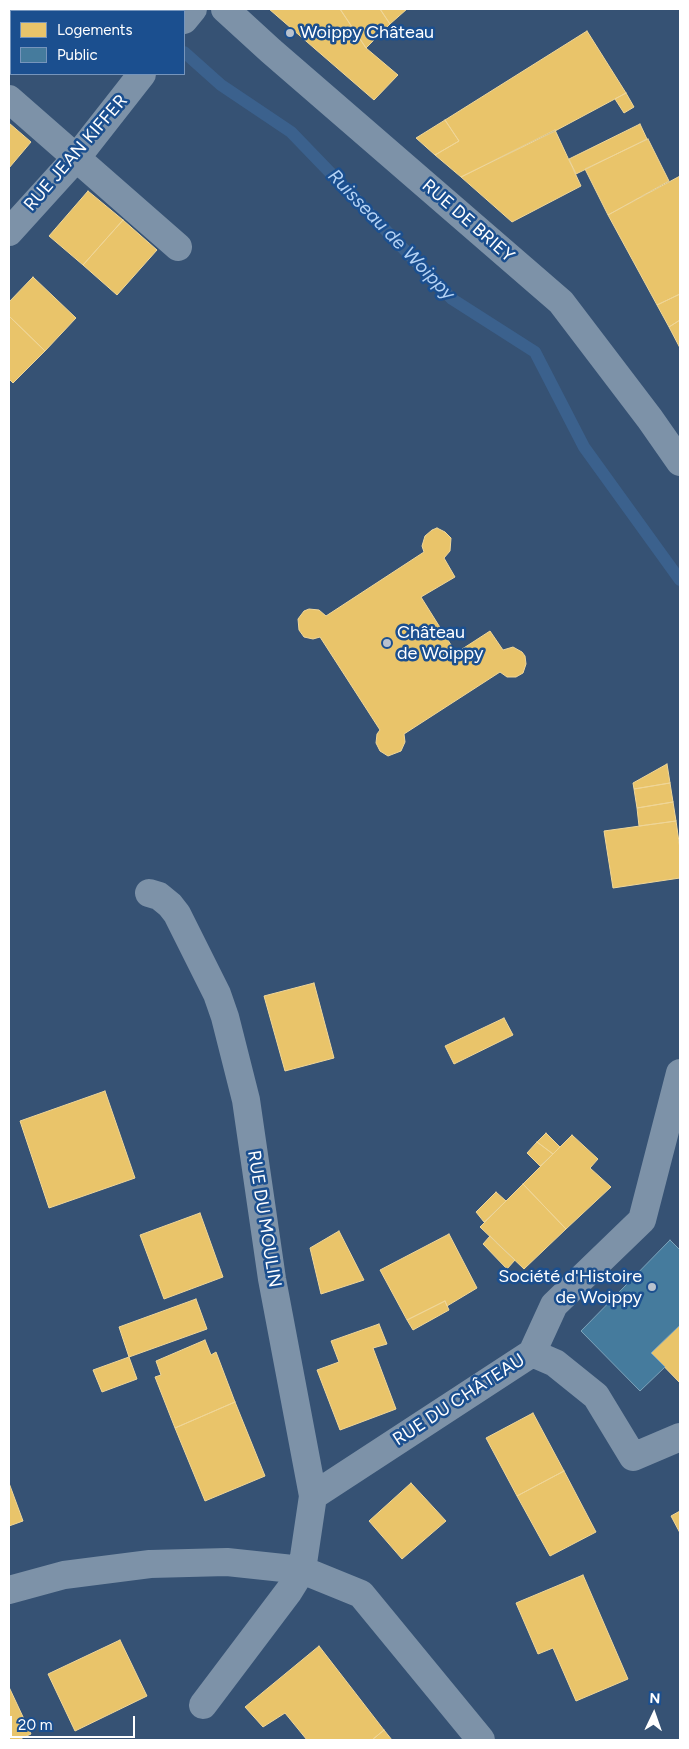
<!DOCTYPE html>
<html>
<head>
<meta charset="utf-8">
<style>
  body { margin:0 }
  #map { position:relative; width:689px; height:1749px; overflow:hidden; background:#365274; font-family:Figtree,sans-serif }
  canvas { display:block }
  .frame { position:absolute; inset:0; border:10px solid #fff; pointer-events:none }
  .legend { position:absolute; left:10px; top:10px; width:175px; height:65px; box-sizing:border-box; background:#1b4f8f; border:1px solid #7695bc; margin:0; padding:6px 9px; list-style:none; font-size:15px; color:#fff }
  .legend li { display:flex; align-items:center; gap:10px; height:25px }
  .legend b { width:25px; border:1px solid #7695bc }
  .north { position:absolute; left:629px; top:1689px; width:50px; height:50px; -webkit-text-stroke:4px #1b4f8f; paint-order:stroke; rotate:3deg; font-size:14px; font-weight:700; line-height:20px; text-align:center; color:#fff }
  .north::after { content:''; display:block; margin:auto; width:18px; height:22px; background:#fff; clip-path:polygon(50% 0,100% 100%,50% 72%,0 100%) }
  .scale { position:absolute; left:10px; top:1716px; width:125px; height:22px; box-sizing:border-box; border:2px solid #fff; border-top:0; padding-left:6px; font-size:15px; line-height:18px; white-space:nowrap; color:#fff; -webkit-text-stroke:4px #1b4f8f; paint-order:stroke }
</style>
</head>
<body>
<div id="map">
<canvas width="689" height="1749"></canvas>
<div class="frame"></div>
<ul class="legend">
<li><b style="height:14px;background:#e9c46a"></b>Logements</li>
<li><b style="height:14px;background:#457b9d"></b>Public</li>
</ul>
<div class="north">N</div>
<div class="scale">20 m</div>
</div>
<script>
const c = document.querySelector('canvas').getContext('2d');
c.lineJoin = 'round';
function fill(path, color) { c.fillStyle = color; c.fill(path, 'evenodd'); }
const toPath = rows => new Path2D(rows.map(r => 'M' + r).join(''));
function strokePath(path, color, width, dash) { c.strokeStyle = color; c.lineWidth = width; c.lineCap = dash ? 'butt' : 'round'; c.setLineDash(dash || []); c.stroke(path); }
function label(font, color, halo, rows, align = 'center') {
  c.font = font + ' Figtree,sans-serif'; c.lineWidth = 5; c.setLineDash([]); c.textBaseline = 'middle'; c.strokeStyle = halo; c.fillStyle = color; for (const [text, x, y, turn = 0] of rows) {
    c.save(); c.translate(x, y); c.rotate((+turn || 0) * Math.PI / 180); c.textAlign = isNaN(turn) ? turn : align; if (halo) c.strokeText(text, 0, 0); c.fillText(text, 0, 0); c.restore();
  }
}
const homes = toPath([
  [269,9,340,9,366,48,398,75,374,100,269,9],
  [340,9,380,9,390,24,366,48,340,9],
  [380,9,407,9,390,24,380,9],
  [587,31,626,93,555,131,461,177,435,155,459,141,445,120,587,31],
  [626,93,634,107,624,113,615,99,626,93],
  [445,120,459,141,435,155,416,138,445,120],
  [9,123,31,142,9,168,9,123],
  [640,124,647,139,576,174,569,159,640,124],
  [555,130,581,186,512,222,461,177,555,130],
  [648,139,669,181,608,215,585,169,648,139],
  [680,176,680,294,657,305,608,215,680,176],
  [88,191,123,220,83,265,49,236,88,191],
  [123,220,157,250,117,295,83,265,123,220],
  [33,277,76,318,45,351,9,316,9,302,33,277],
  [680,294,680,320,669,327,657,305,680,294],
  [9,316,45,351,13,383,9,379,9,316],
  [680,320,680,348,669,327,680,320],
  [437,528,445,532,451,538,450,551,444,558,455,577,421,597,456,653,490,631,503,650,513,647,522,652,525,656,526,664,523,673,516,677,507,677,500,672,404,734,405,742,401,751,388,756,380,751,376,743,377,734,380,730,320,637,313,639,304,637,299,630,298,619,304,611,309,609,319,610,326,616,424,552,422,546,425,536,432,530,437,528],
  [667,764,670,783,634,789,633,783,667,764],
  [670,783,673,802,637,808,634,789,670,783],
  [673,802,676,821,639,826,637,808,673,802],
  [676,821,680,849,680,878,613,888,604,831,676,821],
  [314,983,334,1058,285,1071,264,996,314,983],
  [504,1018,513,1035,454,1064,445,1046,504,1018],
  [105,1091,135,1178,49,1208,20,1121,105,1091],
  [546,1133,560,1147,553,1154,537,1142,546,1133],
  [572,1135,598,1159,590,1168,611,1187,566,1229,523,1184,572,1135],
  [537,1142,553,1154,540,1166,527,1153,537,1142],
  [523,1184,566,1229,524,1269,480,1227,523,1184],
  [496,1192,506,1201,484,1222,476,1212,496,1192],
  [200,1213,223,1277,164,1299,140,1235,200,1213],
  [339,1231,364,1280,321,1294,310,1248,339,1231],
  [449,1234,477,1288,447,1306,445,1301,407,1320,380,1270,449,1234],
  [490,1236,515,1260,507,1269,483,1244,490,1236],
  [196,1299,207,1329,129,1357,119,1327,196,1299],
  [445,1301,449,1310,413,1330,407,1320,445,1301],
  [379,1324,387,1344,373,1348,396,1409,340,1430,317,1370,339,1362,331,1341,379,1324],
  [680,1325,680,1383,651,1353,680,1325],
  [205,1340,211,1355,216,1352,235,1402,175,1428,155,1377,161,1375,156,1361,205,1340],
  [129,1357,137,1379,102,1392,93,1370,129,1357],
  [235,1402,265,1476,205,1501,175,1428,235,1402],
  [533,1413,564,1471,517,1496,486,1438,533,1413],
  [564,1471,596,1532,550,1556,517,1496,564,1471],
  [9,1483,23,1521,9,1526,9,1483],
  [411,1483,446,1521,402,1559,369,1521,411,1483],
  [680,1511,680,1533,671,1516,680,1511],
  [583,1575,628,1679,576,1701,553,1648,538,1654,516,1603,583,1575],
  [120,1640,147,1696,75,1731,48,1674,120,1640],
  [319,1646,384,1730,372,1740,307,1740,285,1713,263,1727,245,1707,319,1646],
  [9,1687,31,1734,18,1740,9,1740,9,1687],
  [384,1730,392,1740,372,1740,384,1730]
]);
fill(homes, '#e9c46a');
strokePath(homes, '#f0d697', 1);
const public = toPath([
  [670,1240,680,1250,680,1325,651,1353,665,1367,640,1391,581,1331,670,1240]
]);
fill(public, '#457b9d');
strokePath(public, '#7da3ba', 1);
strokePath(toPath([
  [136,9,138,11],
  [184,52,221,85,291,132,452,299,535,352,584,447,680,580]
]), '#3b618d', 12);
strokePath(toPath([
  [225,9,271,51,561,302,650,419,680,462],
  [184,20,193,9],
  [9,99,178,247],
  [9,232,77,157,142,74],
  [149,893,159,896,170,905,177,914,217,994,225,1017,246,1100,272,1279,313,1496,302,1570,289,1591,203,1705],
  [532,1353,555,1363,596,1396,633,1457,680,1437],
  [313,1496,532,1353,554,1305,642,1220,680,1073],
  [9,1590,64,1575,150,1564,227,1562,302,1570,361,1594,481,1740]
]), '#7d92a8', 28);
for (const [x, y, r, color] of [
  [290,33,5,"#b9c2ce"],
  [387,643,5,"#b9c2ce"],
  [652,1287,5,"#b9c2ce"]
]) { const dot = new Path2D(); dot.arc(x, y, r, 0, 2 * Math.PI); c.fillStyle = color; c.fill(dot); strokePath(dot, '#1b4f8f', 2); }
label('18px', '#fff', '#1b4f8f', [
  ["Woippy Château",300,33],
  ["Château",397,633],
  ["de Woippy",397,654],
  ["Société d'Histoire",642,1277,"right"],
  ["de Woippy",642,1298,"right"]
], 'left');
label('18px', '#fff', '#1b4f8f', [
  ["RUE JEAN KIFFER",76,153,-49],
  ["RUE DE BRIEY",468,221,41],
  ["RUE DU MOULIN",264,1219,81],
  ["RUE DU CHÂTEAU",459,1400,-33]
]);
label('italic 19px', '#b5d3f5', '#1b4f8f', [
  ["Ruisseau de Woippy",391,235,46]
]);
</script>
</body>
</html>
